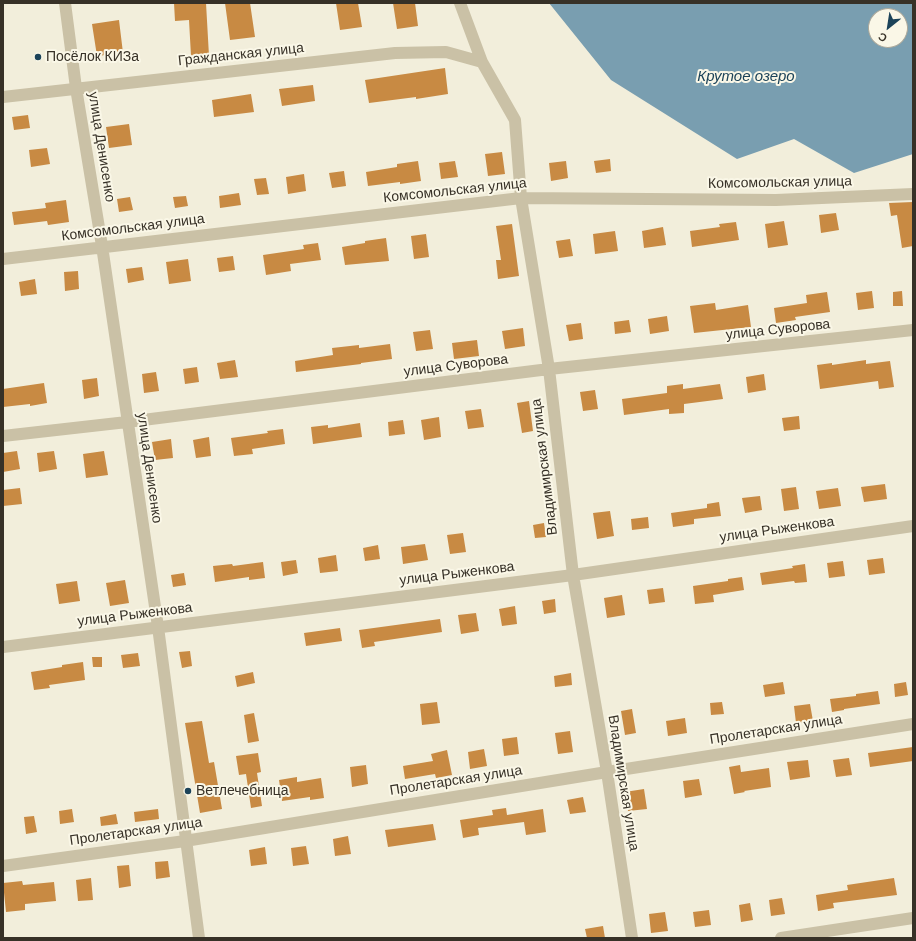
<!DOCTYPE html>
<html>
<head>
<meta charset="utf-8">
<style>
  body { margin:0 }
  #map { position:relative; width:916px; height:941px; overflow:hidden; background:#f2eedb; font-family:"DM Sans",sans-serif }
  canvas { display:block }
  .frame { position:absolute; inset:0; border:4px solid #373127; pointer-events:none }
  .north { position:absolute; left:868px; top:8px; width:40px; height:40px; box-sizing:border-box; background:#faf7e7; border:1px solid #aca89a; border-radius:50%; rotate:210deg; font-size:11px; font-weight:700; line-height:16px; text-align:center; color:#373127 }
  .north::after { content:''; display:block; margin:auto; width:14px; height:18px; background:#1c4359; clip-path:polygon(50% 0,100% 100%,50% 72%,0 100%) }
</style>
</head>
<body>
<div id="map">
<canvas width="916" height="941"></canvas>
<div class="frame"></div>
<div class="north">С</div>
</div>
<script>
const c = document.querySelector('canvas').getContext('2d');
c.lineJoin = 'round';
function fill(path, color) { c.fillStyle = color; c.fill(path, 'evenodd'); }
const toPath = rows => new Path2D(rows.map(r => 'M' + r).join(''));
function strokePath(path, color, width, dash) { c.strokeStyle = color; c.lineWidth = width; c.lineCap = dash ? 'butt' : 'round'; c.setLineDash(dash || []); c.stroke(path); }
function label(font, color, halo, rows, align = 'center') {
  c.font = font + ' "DM Sans",sans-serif'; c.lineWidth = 4; c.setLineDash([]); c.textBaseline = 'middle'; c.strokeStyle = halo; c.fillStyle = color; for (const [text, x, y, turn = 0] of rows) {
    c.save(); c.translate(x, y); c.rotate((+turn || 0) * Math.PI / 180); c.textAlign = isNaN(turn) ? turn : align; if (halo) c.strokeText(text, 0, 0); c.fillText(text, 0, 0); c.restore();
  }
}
fill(toPath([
  [549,3,913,3,913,154,854,173,794,139,737,159,611,80],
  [876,16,900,16,900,40,876,40]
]), '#799eb0');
fill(toPath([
  [174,3,206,3,209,56,191,56,189,20,175,21],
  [225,3,250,3,255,37,230,40],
  [336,3,358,3,362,27,340,30],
  [393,3,415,3,418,26,397,29],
  [119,20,123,53,97,56,92,24],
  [445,68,448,94,416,99,416,97,369,103,365,80],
  [313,85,315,101,282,106,279,89],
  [251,94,254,112,214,117,212,100],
  [28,115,30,128,14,130,12,117],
  [129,124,132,145,109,148,106,127],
  [47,148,50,164,31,167,29,150],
  [502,152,505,174,488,176,485,154],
  [610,159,611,171,596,173,594,161],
  [418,161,421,181,400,184,400,182,368,186,366,172,397,167,397,164],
  [455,161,458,177,441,179,439,163],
  [566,161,568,178,551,181,549,163],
  [344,171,346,186,332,188,329,173],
  [304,174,306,191,288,194,286,177],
  [266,178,269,194,257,195,254,179],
  [239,193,241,205,220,208,219,196],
  [186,196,188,206,175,208,173,197],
  [130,197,133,210,119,212,117,199],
  [66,200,69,222,48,225,47,221,14,225,12,212,46,208,45,203],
  [913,202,913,246,902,248,897,215,891,216,889,203],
  [836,213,839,230,821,233,819,215],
  [784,221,788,245,768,248,765,224],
  [736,222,739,240,692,247,690,231,720,227,719,224],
  [512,224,519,276,498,279,496,260,501,260,496,226],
  [663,227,666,245,644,248,642,231],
  [615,231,618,251,595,254,593,234],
  [426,234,429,257,414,259,411,236],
  [386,238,389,261,345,265,342,247,365,243,365,241],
  [570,239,573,256,559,258,556,241],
  [318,243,321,260,290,264,291,271,266,275,263,255,304,249,303,245],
  [233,256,235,270,219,272,217,258],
  [188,259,191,281,169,284,166,262],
  [142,267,144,280,128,283,126,269],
  [78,271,79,289,65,291,64,272],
  [35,279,37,294,21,296,19,282],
  [872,291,874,308,858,310,856,293],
  [902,291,903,306,893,306,893,292],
  [827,292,830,312,795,317,796,320,776,323,774,308,807,303,806,295],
  [715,303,716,310,748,305,751,327,694,333,690,306],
  [667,316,669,331,650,334,648,319],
  [629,320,631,332,615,334,614,322],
  [581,323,583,339,569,341,566,325],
  [523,328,525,346,505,349,502,331],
  [430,330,433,349,416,351,413,332],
  [477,340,479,356,454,359,452,343],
  [390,344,392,359,361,363,361,364,296,372,295,361,333,355,332,348,359,345,359,348],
  [235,360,238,377,220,379,217,363],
  [866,360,866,364,890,361,894,387,879,389,878,381,820,389,817,365,832,363,832,365],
  [197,367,199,382,185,384,183,369],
  [156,372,159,391,144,393,142,374],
  [764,374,766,390,748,393,746,377],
  [97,378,99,396,84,399,82,380],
  [44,383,47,403,30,406,30,404,3,407,3,389],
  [683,384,683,389,720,384,723,399,684,404,684,413,669,414,669,409,624,415,622,399,667,393,667,386],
  [595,390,598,409,583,411,580,392],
  [529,401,533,431,522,433,517,403],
  [481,409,484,427,468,429,465,411],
  [799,416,800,429,784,431,782,418],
  [439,417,441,437,424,440,421,420],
  [403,420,405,434,389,436,388,422],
  [360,423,362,437,313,444,311,427,328,425,328,428],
  [283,429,285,444,252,449,253,454,234,456,231,438,268,433,267,431],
  [209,437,211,456,196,458,193,440],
  [171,439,173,458,155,460,152,442],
  [17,451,20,469,3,472,3,453],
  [54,451,57,469,39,472,37,453],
  [104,451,108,475,86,478,83,454],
  [885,484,887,499,864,502,861,487],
  [796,487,799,509,784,511,781,489],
  [20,488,22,504,3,506,3,490],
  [838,488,841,506,819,509,816,491],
  [760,496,762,510,745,513,742,498],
  [719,502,721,516,694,519,694,524,673,527,671,513,707,508,707,504],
  [610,511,614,536,597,539,593,513],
  [648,517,649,528,632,530,631,519],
  [544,523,546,537,535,538,533,525],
  [463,533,466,552,450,554,447,535],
  [425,544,428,560,403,564,401,547],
  [378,545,380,559,365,561,363,548],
  [336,555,338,571,320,573,318,558],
  [883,558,885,573,869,575,867,560],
  [296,560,298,573,283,576,281,562],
  [843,561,845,576,829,578,827,563],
  [263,562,265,578,249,580,249,577,215,582,213,566,232,564,233,566],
  [805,564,807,582,795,583,794,581,762,585,760,573,793,568,792,566],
  [184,573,186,585,173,587,171,575],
  [742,577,744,590,713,595,714,602,695,604,693,586,728,581,728,579],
  [125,580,129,603,110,606,106,583],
  [77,581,80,601,59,604,56,584],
  [663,588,665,602,649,604,647,590],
  [622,595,625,615,607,618,604,598],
  [555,599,556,612,544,614,542,601],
  [515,606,517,624,502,626,499,609],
  [476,613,479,631,461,634,458,615],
  [440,619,442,632,374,642,375,646,362,648,359,630],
  [340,628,342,641,306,646,304,633],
  [190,651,192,666,182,668,179,652],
  [138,653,140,666,123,668,121,655],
  [92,657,102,657,102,667,93,667],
  [83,662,85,680,49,685,50,688,34,690,31,672,62,667,62,665],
  [253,672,255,683,237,687,235,676],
  [571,673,572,685,555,687,554,676],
  [783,682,785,694,765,697,763,685],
  [906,682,908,695,895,697,894,684],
  [878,691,880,704,844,709,844,710,832,712,830,699,856,696,856,694],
  [437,702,440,723,422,725,420,704],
  [722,702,724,714,711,715,710,703],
  [810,704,813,721,796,723,794,706],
  [632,709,636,733,625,735,621,711],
  [254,713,259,741,248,743,244,715],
  [685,718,687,733,668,736,666,721],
  [202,721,209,763,214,762,222,809,200,813,185,723],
  [570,731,573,752,558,754,555,733],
  [517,737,519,754,504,756,502,739],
  [913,747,913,761,870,767,868,753],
  [484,749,487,766,470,769,468,752],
  [447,750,452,775,436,778,435,774,405,779,403,766,433,761,431,754],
  [258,753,261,772,257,773,262,806,251,808,246,774,239,775,236,756],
  [849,758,852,775,836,777,833,760],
  [808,760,810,777,790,780,787,762],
  [366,765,368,784,352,787,350,767],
  [740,765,741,772,769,768,771,787,744,791,745,792,734,794,729,767],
  [297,777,297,782,321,778,324,798,310,800,310,797,282,801,279,780],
  [699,779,702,795,685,798,683,781],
  [644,789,647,809,628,811,625,792],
  [583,797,586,812,570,814,567,800],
  [506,808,507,815,543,809,546,832,526,835,524,822,478,828,479,835,463,838,460,820,493,815,492,810],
  [72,809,74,822,60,824,59,811],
  [158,809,159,819,135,822,134,812],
  [116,814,118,824,101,826,100,817],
  [34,816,37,832,26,834,24,817],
  [433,824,436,840,388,847,385,830],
  [348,836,351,854,335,856,333,839],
  [306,846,309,864,293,866,291,848],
  [265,847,267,864,251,866,249,850],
  [168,861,170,877,156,879,155,862],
  [129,865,131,886,119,888,117,866],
  [91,878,93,900,78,901,76,880],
  [894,878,897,895,833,903,834,908,818,911,816,895,848,890,847,885],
  [22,881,23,885,54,882,56,901,25,904,25,910,6,912,3,883],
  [782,898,785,914,771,916,769,900],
  [750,903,753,920,741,922,739,905],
  [709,910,711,925,695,927,693,912],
  [665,912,668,931,651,933,649,914],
  [603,926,605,938,587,938,585,929]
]), '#c88a43');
strokePath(toPath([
  [65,3,76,88,102,246,158,627,199,938],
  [460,3,482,62,515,120,521,198,549,369,573,575,607,772,632,938],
  [3,97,395,53,446,52,482,62],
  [3,259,521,198,776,200,913,194],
  [3,436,127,422,549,369,913,330],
  [3,647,573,575,913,526],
  [3,866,185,841,607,772,913,724],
  [781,938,913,918]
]), '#cac1a6', 12);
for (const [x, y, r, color] of [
  [38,57,4,"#1c4359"],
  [188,791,4,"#1c4359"]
]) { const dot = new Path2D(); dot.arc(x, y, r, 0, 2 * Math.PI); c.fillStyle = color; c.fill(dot); strokePath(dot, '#faf7e7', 1.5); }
label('14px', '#373127', '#faf7e7', [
  ["Гражданская улица",241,55,-6],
  ["улица Денисенко",101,147,81],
  ["Комсомольская улица",780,183,-1],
  ["Комсомольская улица",455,191,-6],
  ["Комсомольская улица",133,228,-7],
  ["улица Суворова",778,330,-6],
  ["улица Суворова",456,366,-7],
  ["Владимирская улица",545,467,-97],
  ["улица Денисенко",149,468,82],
  ["улица Рыженкова",777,530,-8],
  ["улица Рыженкова",457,574,-7],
  ["улица Рыженкова",135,615,-7],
  ["Пролетарская улица",776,730,-9],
  ["Пролетарская улица",456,781,-9],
  ["Владимирская улица",623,783,81],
  ["Пролетарская улица",136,832,-8]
]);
label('14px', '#373127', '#faf7e7', [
  ["Посёлок КИЗа",46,57],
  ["Ветлечебница",196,791]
], 'left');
label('italic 15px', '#1c4359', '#faf7e7', [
  ["Крутое озеро",746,77]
]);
</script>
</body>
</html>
